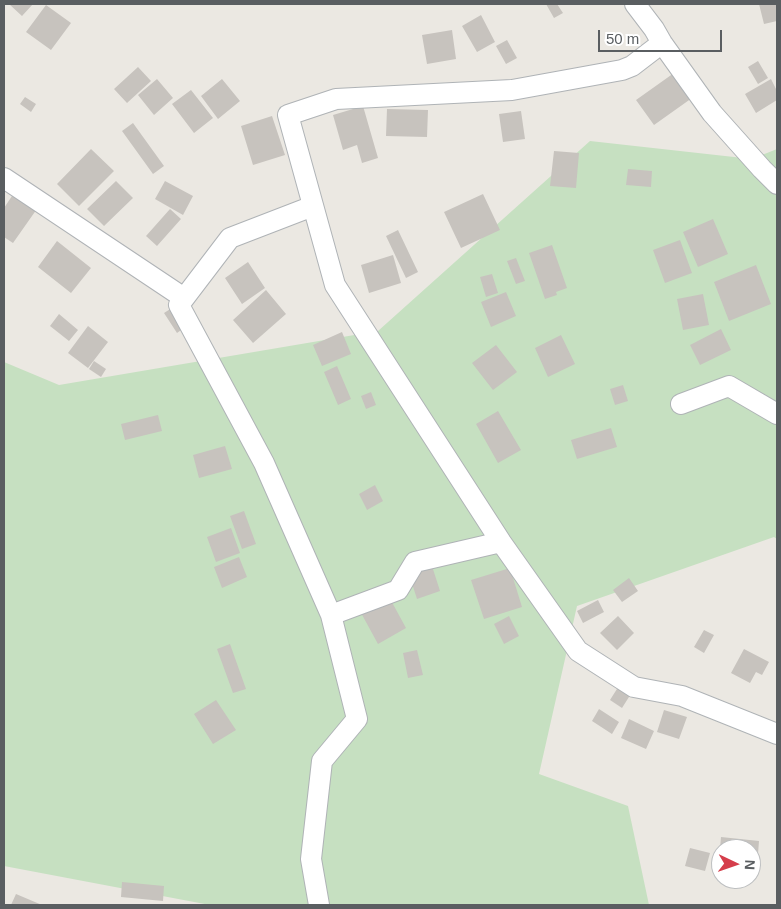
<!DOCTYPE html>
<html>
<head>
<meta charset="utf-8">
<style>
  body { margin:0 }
  #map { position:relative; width:781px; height:909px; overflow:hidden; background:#ebe8e2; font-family:Helvetica,sans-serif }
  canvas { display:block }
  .frame { position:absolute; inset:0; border:5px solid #5a5e61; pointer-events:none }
  .north { position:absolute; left:711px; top:839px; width:50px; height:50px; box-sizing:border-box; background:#fff; border:1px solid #bdbfc0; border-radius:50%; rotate:93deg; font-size:14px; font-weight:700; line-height:20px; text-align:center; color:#5a5e61 }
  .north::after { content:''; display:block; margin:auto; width:18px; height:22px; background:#d53e4b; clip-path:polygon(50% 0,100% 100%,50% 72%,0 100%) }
  .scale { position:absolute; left:598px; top:30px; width:124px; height:22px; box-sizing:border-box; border:2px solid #5a5e61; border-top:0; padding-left:6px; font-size:15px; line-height:18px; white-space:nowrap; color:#5a5e61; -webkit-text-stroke:4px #fff; paint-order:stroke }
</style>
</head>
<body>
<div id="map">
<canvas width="781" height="909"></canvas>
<div class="frame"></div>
<div class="north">N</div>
<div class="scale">50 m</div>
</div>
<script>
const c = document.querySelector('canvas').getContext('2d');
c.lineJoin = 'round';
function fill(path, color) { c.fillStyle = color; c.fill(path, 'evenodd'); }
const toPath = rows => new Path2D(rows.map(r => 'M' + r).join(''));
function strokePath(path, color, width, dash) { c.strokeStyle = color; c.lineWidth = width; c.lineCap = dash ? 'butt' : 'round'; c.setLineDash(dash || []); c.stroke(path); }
fill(toPath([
  [590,141,752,159,777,149,777,539,774,537,577,606,539,774,628,806,649,905,210,905,4,866,4,362,59,385,378,331]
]), '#c6e0c1');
fill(toPath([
  [9,4,33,4,22,16],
  [546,4,557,4,563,13,554,18],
  [759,4,777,4,777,21,764,24],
  [46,5,71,23,51,50,26,32],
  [481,15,495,42,477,52,462,26],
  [452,30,456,59,427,64,422,35],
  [507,40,517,58,506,64,496,46],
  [758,61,768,78,758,84,748,67],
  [138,67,151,81,127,103,114,89],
  [674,73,692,98,654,125,636,100],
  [157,79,173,98,154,115,138,95],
  [222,79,240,101,218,119,201,96],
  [771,79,777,91,777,100,756,113,745,94],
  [191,90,213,118,194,133,172,104],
  [25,97,36,104,31,112,20,104],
  [363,106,378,158,362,163,357,145,343,150,333,115],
  [387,109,428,110,427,137,386,136],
  [521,111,525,139,503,142,499,114],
  [272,116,285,155,253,165,241,126],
  [133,123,164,166,153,174,122,131],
  [91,149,114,171,79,206,57,184],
  [554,151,579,153,576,188,550,186],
  [628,169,652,171,651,187,626,185],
  [116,181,133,198,104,226,87,209],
  [165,181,193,196,183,215,155,199],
  [16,190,39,206,13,243,4,237,4,208],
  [483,194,500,230,461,248,444,212],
  [170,209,181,219,157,246,146,236],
  [713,219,728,254,698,267,683,232],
  [398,230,418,272,406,278,386,236],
  [680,240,692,273,665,283,653,250],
  [57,241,91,268,71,293,38,267],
  [552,245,567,288,556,292,557,295,545,299,529,253],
  [393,255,401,283,369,293,361,265],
  [516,258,525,281,516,284,507,261],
  [248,262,265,288,242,304,225,278],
  [756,265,771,304,729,321,714,282],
  [492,274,498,293,486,297,480,277],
  [266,290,286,314,253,343,233,320],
  [506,292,516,316,491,327,481,302],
  [703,294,709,325,683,330,677,299],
  [175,306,188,325,177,333,164,313],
  [59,314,78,330,69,341,50,326],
  [88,326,108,342,88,368,68,353],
  [721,329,731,350,700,365,690,345],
  [342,332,351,354,322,366,313,345],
  [561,335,575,364,548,377,535,348],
  [496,345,517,372,493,390,472,363],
  [94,361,106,369,101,377,89,369],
  [337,366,351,399,338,405,324,372],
  [623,385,628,401,615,405,610,389],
  [371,392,376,405,366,409,361,396],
  [498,411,521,450,498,463,476,424],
  [158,415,162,431,125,440,121,424],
  [611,428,617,447,577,459,571,440],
  [225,446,232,469,199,478,193,455],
  [375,485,383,501,367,510,359,494],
  [244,511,256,544,242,549,230,516],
  [231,528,240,553,216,562,207,537],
  [239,557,247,577,222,588,214,567],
  [432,566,440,591,417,599,409,574],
  [510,568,522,607,484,619,471,580],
  [629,578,638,591,622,602,613,590],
  [388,595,406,628,378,644,360,611],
  [598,600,604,612,583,623,577,611],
  [509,616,519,636,504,644,494,624],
  [618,616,634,633,617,650,600,633],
  [704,630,714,635,704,653,694,647],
  [230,644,246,689,233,693,217,649],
  [744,649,769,662,762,675,756,672,750,683,731,673],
  [417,650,423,675,408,678,403,653],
  [622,681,634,689,622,708,610,700],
  [216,700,236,730,213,744,194,714],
  [599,709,619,722,612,734,592,721],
  [664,710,687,717,679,739,657,732],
  [629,719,654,731,646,749,621,738],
  [721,837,759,841,756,879,751,879,751,849,720,849],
  [690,848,710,853,705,871,685,866],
  [720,855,721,855,721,876,718,876],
  [122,882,164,886,163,901,121,897],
  [16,894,42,905,11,905]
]), '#c7c3be');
const street = toPath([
  [635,4,654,29,662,43,712,113,762,169,777,184],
  [662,43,632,66,622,70,512,90,336,99,288,115,335,285,501,542,578,651,634,687,682,696,777,734],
  [4,178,184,298],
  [313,206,230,238,179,305,264,463,331,615,398,590,415,562,501,542],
  [681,404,729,386,777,414],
  [319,905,311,859,322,761,357,719,331,615]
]);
strokePath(street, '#afb3b6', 22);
strokePath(street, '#fff', 20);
</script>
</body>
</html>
